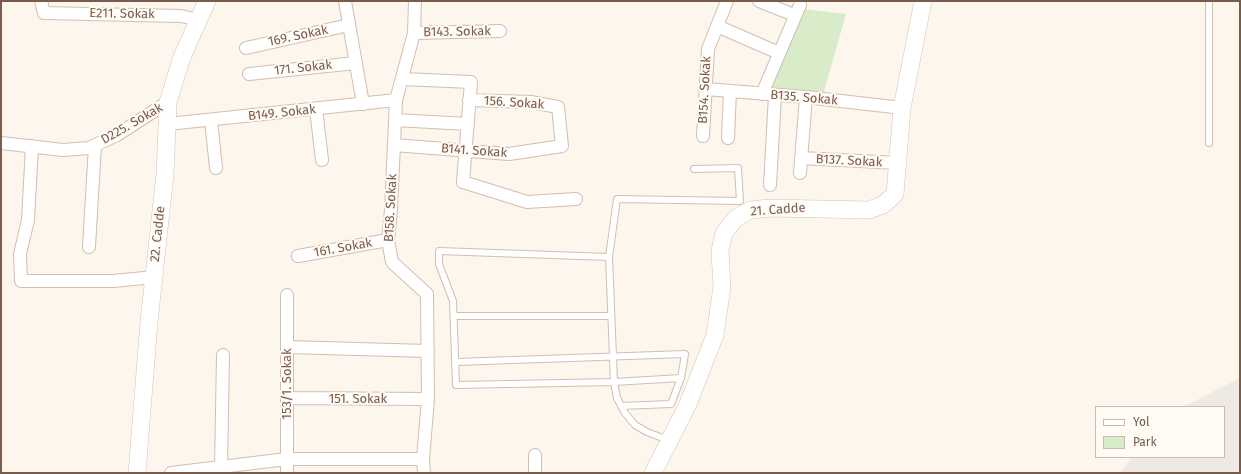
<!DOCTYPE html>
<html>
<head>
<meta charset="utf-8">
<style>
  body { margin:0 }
  #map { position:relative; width:1241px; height:474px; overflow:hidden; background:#fdf6ec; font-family:"Fira Sans",sans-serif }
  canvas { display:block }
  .frame { position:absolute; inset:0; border:2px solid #7a5c4d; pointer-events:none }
  .legend { position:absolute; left:1095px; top:406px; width:130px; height:52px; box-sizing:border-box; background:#fffaf3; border:1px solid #cabbb1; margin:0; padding:5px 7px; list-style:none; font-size:12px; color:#7a5c4d }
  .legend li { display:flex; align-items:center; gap:8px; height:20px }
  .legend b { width:20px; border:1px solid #cabbb1 }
</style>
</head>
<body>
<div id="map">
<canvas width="1241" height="474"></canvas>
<div class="frame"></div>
<ul class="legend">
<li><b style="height:5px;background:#fff"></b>Yol</li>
<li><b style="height:11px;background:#d8ecc9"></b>Park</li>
</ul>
</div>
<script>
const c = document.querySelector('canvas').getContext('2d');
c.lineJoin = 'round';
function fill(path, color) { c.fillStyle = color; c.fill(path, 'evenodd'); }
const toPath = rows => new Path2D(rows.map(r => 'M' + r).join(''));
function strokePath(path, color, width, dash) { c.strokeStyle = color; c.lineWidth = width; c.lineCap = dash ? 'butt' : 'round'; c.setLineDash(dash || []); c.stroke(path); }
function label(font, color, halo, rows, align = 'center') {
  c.font = font + ' "Fira Sans",sans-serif'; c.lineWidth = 4; c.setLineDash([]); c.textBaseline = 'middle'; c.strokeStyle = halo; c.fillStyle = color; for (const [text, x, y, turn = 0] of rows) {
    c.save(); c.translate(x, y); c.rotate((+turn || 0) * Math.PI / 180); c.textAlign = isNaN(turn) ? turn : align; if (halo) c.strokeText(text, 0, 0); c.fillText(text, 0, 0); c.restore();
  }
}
fill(toPath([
  [1240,378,1240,473,1120,473,1131,457,1224,457,1224,407,1183,407]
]), '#efe9e4');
fill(toPath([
  [803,9,846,14,823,95,769,89]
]), '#d8ecc9');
const service = toPath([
  [1209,1,1209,143],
  [609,257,439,251,439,264,453,301,456,385,614,382,681,378],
  [454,316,611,316],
  [456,362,685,354,681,378,671,404,621,406],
  [668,440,647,432,635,425,625,413,617,398,614,382,609,257,617,199,740,201,738,168,694,169]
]);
const minor = toPath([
  [41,1,44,13,181,16,199,20],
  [345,1,363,104],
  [415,1,414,33,396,100,391,210,388,240,392,262,427,294,428,399,423,459,424,473],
  [759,1,794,15],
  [717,26,779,53],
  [414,33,500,31],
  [246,48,349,25],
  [249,74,356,63],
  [402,79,471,82,463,182,527,202,576,199],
  [706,89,806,97,902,108],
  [762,94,800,5],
  [316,109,322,160],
  [211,120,216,168],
  [395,120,468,124],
  [168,124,396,100],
  [703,136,708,49,727,1],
  [728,138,730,91],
  [1,143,63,150,89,148,117,135,168,102],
  [394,145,509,154,562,146,558,107,531,102,469,100],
  [32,146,28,220,20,254,21,281,113,281,154,277],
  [801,158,898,163],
  [800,173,806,97],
  [770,185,775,95],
  [89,247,95,145],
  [298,256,388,240],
  [287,347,428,351],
  [287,398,428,399],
  [535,455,535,473],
  [221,467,223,355],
  [171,473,287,459,423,459],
  [287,473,287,295]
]);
const secondary = toPath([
  [137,473,149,322,165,174,168,102,182,57,207,1],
  [653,473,688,404,715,335,722,287,720,251,724,233,736,218,750,210,770,208,869,210,883,205,895,194,902,108,923,1]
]);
strokePath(service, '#d1beb0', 8);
strokePath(minor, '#d1beb0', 14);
strokePath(secondary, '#d6c0b0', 18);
strokePath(service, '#fff', 6);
strokePath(minor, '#fff', 12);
strokePath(secondary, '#fff', 17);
label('13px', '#7a5c4d', '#fffaf3', [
  ["E211. Sokak",122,14,1],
  ["B143. Sokak",457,32,-1],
  ["169. Sokak",298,36,-12],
  ["171. Sokak",303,68,-6],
  ["B154. Sokak",705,90,-87],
  ["B135. Sokak",804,98,5],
  ["156. Sokak",514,103,4],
  ["B149. Sokak",282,113,-6],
  ["D225. Sokak",132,124,-30],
  ["B141. Sokak",474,151,4],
  ["B137. Sokak",849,161,3],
  ["B158. Sokak",391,208,-87],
  ["21. Cadde",778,210,-4],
  ["22. Cadde",158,234,-84],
  ["161. Sokak",343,248,-10],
  ["153/1. Sokak",287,384,-90],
  ["151. Sokak",358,399]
]);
</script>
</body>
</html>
